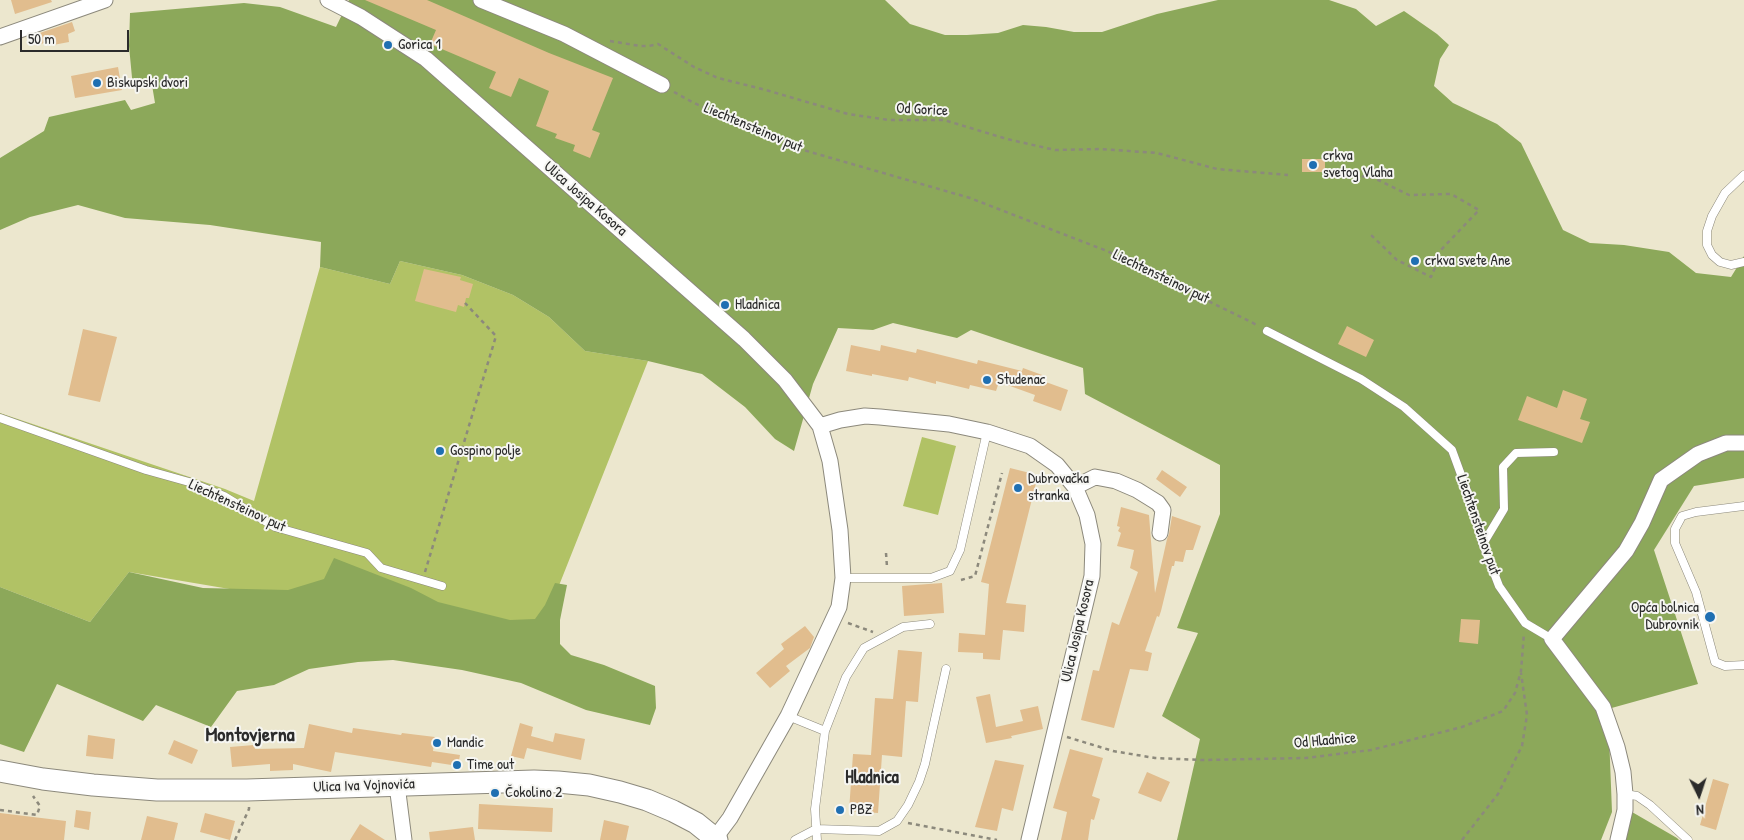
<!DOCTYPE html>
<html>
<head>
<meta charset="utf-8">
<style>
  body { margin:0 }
  #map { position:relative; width:1744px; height:840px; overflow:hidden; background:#ece7ce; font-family:"Patrick Hand",sans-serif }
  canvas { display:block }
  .north { position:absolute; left:1674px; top:770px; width:50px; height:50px; -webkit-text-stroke:4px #f6f6f2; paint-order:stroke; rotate:176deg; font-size:14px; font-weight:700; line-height:20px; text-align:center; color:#2b2b2b }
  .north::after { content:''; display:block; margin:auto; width:18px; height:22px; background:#2b2b2b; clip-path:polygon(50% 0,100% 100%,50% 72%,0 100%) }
  .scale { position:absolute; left:20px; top:30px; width:109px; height:22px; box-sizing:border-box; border:2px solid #2b2b2b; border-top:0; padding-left:6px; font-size:15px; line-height:18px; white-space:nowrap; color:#2b2b2b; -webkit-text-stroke:4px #f6f6f2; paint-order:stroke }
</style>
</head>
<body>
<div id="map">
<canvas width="1744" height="840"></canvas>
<div class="north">N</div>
<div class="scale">50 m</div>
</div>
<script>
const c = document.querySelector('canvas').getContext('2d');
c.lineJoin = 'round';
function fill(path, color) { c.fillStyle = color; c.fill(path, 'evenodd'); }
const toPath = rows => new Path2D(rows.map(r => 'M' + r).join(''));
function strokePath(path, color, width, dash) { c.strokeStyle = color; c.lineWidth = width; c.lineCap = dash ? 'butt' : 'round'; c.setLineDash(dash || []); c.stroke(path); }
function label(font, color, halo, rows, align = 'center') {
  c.font = font + ' "Patrick Hand",sans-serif'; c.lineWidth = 4; c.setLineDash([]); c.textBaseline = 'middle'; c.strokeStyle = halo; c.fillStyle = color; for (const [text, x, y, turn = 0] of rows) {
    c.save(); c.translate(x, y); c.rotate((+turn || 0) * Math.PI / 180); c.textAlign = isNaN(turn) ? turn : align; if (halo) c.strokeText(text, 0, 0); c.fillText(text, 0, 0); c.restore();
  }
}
fill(toPath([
  [400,261,462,275,513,295,549,317,585,351,648,361,537,641,129,572,90,622,0,587,0,413,225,489,254,501,320,267,390,284],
  [922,437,956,446,938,515,903,506]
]), '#b1c265');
fill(toPath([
  [349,0,885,0,910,24,945,35,967,35,998,33,1023,25,1046,27,1074,32,1102,32,1157,14,1218,0,1329,0,1356,9,1376,26,1404,11,1437,34,1449,45,1440,59,1434,86,1453,103,1497,124,1521,143,1563,230,1590,243,1624,245,1669,252,1696,273,1731,277,1744,256,1744,478,1694,486,1654,550,1698,684,1608,709,1612,812,1601,840,1177,840,1200,739,1162,716,1198,633,1177,628,1220,514,1220,465,1085,394,1083,368,971,330,957,338,893,323,873,330,838,328,813,384,794,451,775,439,745,407,702,374,648,361,585,351,549,317,513,295,462,275,400,261,390,284,320,267,321,242,210,225,125,218,78,205,30,217,0,230,0,158,44,131,49,117,125,100,131,110,155,103,152,85,133,88,129,46,130,13,244,3,280,7,336,27],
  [334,558,411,588,438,602,510,620,535,619,545,605,555,583,567,585,560,620,560,644,571,655,604,665,655,686,656,708,650,725,586,710,521,683,462,670,393,660,358,662,309,669,274,685,237,691,211,727,156,705,143,721,57,684,24,752,0,744,0,587,90,622,129,572,203,588,288,590,324,579],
  [1632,812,1677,838,1679,840,1625,840]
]), '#8ca85a');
fill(toPath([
  [11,0,51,0,52,2,15,14],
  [365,0,427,0,549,53,613,78,592,130,600,133,590,158,573,151,575,145,555,138,557,134,536,126,549,91,519,78,511,97,489,88,496,72,430,44,436,30],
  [72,22,75,31,68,34,69,42,53,45,52,40,36,46,31,36],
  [118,67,122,90,75,98,71,76],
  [1302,159,1325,159,1325,172,1302,172],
  [424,269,461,277,460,280,473,284,469,298,466,298,464,307,458,305,456,312,415,301],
  [1347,326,1374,340,1366,357,1338,344],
  [83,329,117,337,100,402,68,395],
  [851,345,880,351,881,345,916,353,917,349,977,364,978,360,1022,371,1023,368,1045,376,1043,381,1068,390,1061,411,1033,401,1035,395,999,382,996,391,970,385,969,389,936,381,936,384,909,377,908,381,872,374,872,376,846,371],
  [1563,390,1587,399,1580,419,1590,422,1582,443,1518,420,1527,396,1557,408],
  [1010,468,1038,475,1006,603,1026,605,1024,632,1003,630,1000,660,983,659,983,653,958,652,959,633,985,635,989,584,981,582],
  [1162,470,1187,487,1180,497,1156,479],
  [1121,507,1149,515,1155,593,1167,539,1169,534,1172,516,1201,526,1193,550,1186,550,1183,562,1175,561,1174,566,1172,566,1161,611,1159,617,1157,616,1145,651,1152,653,1148,671,1130,669,1114,728,1081,720,1093,670,1099,671,1112,622,1119,625,1138,572,1130,568,1134,550,1117,546,1121,533,1118,531,1120,527,1117,526],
  [942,583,944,613,904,616,902,586],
  [1461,619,1480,620,1478,644,1459,642],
  [805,626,814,637,810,648,786,666,790,671,770,688,756,673,784,649,781,644],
  [898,650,922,652,918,702,906,701,902,757,882,755,878,813,849,811,853,754,871,755,875,698,893,699],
  [990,694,996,727,1023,721,1020,710,1038,706,1043,729,1011,736,1012,738,986,743,976,697],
  [520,723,533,727,531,736,553,742,555,733,585,739,581,760,527,748,524,759,511,756],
  [309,724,352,733,353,728,401,735,402,733,435,737,433,751,460,755,458,766,432,762,431,767,335,752,331,772,293,764,293,770,270,771,270,764,232,767,230,747,254,745,255,749,304,748],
  [88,735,115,739,113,759,86,756],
  [174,740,198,750,192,764,168,754],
  [1070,749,1103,758,1092,796,1100,799,1094,820,1091,819,1088,840,1061,840,1067,812,1053,808],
  [995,760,1024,765,1013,811,1002,808,997,831,975,827],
  [1147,772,1170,782,1161,802,1138,793],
  [1713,779,1729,784,1716,830,1700,825],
  [479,804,553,808,552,832,478,829],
  [76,810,91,812,89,830,74,827],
  [0,813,66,821,64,840,0,840],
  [205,813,235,821,230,840,200,832],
  [147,816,178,823,174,840,141,840],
  [604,820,629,826,626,840,600,840],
  [360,824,385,840,350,840],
  [473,827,475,840,430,840,429,832]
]), '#e1bd8e');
const lane = toPath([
  [1744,175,1725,193,1712,216,1707,231,1707,245,1712,255,1720,262,1731,265,1744,262],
  [1267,331,1361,379,1404,407,1452,450,1471,502,1483,544,1499,586,1525,623,1552,639],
  [0,418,146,470,189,482,224,496,275,527,367,553,381,568,442,586],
  [1744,506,1696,512,1682,516,1675,529,1675,543,1696,592,1715,662,1725,666,1744,665],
  [1483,544,1504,509,1503,467,1516,453,1554,452],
  [843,578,931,578,950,571,960,550,987,432],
  [788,716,825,731],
  [1625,794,1637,796,1650,805,1688,840],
  [795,840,816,829,879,831,897,821,908,805,919,782,925,764,946,669],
  [817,840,815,809,825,731,846,677,864,648,903,627,930,624]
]);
const street = toPath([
  [328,0,361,17,426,59,744,339,785,380,820,426,830,461,840,530,843,578,839,607,788,716,730,818,715,838],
  [481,0,564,34,662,85],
  [0,37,105,0],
  [820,426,840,420,865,416,880,417,949,424,987,432,1030,446,1057,465,1075,487,1087,515,1093,544,1092,576,1029,840],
  [1075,487,1095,477,1116,481,1137,490,1158,503,1163,510,1160,533],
  [397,785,404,840],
  [1618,840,1625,810,1625,794,1623,772,1617,747,1603,707,1552,639,1626,551,1642,523,1661,480,1698,454,1726,443,1744,443]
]);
const secondary = toPath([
  [0,771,43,779,93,785,157,790,247,790,534,781,558,782,589,785,620,792,647,800,673,811,696,823,717,840]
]);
strokePath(lane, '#8c897c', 9);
strokePath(street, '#8c897c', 17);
strokePath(secondary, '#8c897c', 23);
strokePath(toPath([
  [610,41,640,46,649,46,658,44,694,67,718,78,766,90,848,114,889,120,944,120,1007,139,1055,150,1101,149,1157,153,1217,169,1288,175],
  [674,92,692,102,779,143,970,198,1107,251,1259,326],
  [1354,175,1374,178,1409,195,1451,194,1479,210,1438,253,1437,263,1431,277,1397,260,1370,234],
  [886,553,887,567],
  [425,572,496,336,465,303],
  [961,580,975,576,1002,473],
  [848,623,873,632],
  [1067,737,1113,751,1155,758,1203,760,1306,758,1371,750,1462,727,1503,711,1515,693,1521,671,1524,633],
  [0,810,37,815,40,806,33,796],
  [908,823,997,840],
  [235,840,249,809,249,806],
  [1462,840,1498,794,1522,746,1527,715,1521,673]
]), '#8c897c', 2.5, [4, 4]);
strokePath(lane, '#fff', 8);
strokePath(street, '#fff', 15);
strokePath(secondary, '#fff', 21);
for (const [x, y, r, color] of [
  [388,45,5,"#1f6fb2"],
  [97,83,5,"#1f6fb2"],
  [1313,165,5,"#1f6fb2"],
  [1415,261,5,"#1f6fb2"],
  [725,305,5,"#1f6fb2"],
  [987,380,5,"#1f6fb2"],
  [440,451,5,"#1f6fb2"],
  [1018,488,5,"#1f6fb2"],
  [1710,617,6,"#1f6fb2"],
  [437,743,5,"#1f6fb2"],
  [457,765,5,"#1f6fb2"],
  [495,793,5,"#1f6fb2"],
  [840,810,5,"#1f6fb2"]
]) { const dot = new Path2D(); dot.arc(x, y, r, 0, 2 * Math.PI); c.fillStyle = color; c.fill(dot); strokePath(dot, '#f6f6f2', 2); }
label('15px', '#2b2b2b', '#f6f6f2', [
  ["Gorica 1",398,45],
  ["Biskupski dvori",107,83],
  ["crkva",1323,156],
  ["svetog Vlaha",1323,173],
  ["crkva svete Ane",1425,261],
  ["Hladnica",735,305],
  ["Studenac",997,380],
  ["Gospino polje",450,451],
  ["Dubrovačka",1028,479],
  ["stranka",1028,496],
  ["Opća bolnica",1699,608,"right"],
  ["Dubrovnik",1699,625,"right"],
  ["Mandic",447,743],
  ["Time out",467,765],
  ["Čokolino 2",505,793],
  ["PBZ",850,810]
], 'left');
label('15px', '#2b2b2b', '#f6f6f2', [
  ["Od Gorice",922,110,3],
  ["Liechtensteinov put",753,128,23],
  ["Ulica Josipa Kosora",585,199,41],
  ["Liechtensteinov put",1161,277,26],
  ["Liechtensteinov put",237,506,25],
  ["Liechtensteinov put",1478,525,71],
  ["Ulica Josipa Kosora",1078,631,-77],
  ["Od Hladnice",1325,741,-5],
  ["Ulica Iva Vojnovića",364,786,-2]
]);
label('bold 18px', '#2b2b2b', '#f6f6f2', [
  ["Hladnica",872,778]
]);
label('bold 20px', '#2b2b2b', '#f6f6f2', [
  ["Montovjerna",250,736]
]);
</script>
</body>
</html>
